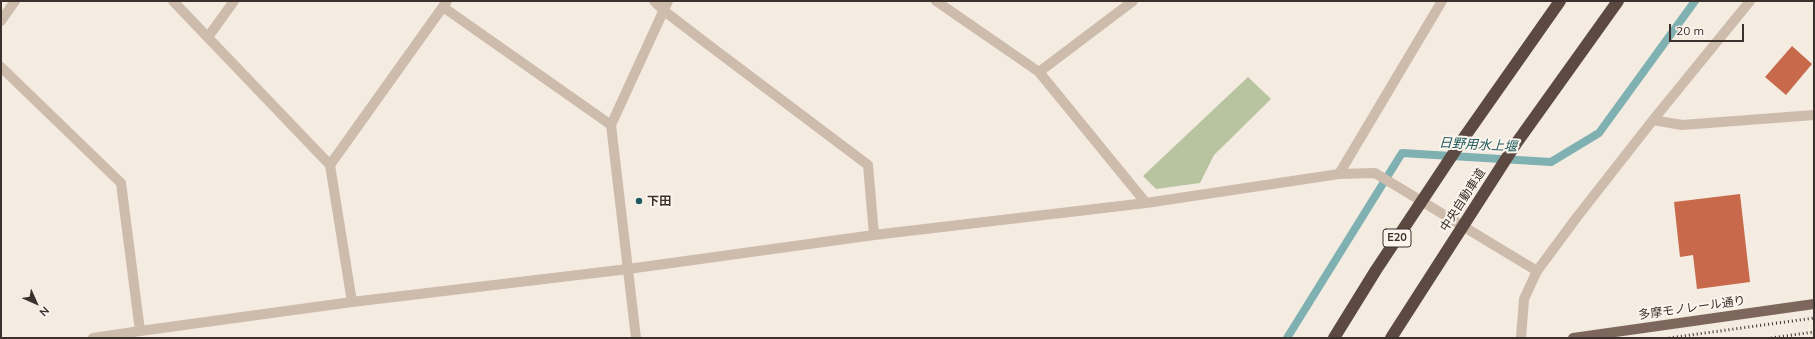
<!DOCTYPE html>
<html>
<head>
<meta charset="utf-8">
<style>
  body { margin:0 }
  #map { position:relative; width:1815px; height:339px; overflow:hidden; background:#f4ebe1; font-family:Mulish,sans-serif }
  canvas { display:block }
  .frame { position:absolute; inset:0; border:2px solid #3b302b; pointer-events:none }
  .north { position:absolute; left:16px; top:283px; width:40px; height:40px; -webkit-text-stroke:3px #fbf5ee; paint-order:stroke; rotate:135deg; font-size:11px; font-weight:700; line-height:16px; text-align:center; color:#3b302b }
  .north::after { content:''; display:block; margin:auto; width:14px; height:18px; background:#3b302b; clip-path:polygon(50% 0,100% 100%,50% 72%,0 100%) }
  .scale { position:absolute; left:1669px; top:24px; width:75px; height:18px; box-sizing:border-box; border:2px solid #3b302b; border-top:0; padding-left:5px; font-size:12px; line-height:14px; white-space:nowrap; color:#3b302b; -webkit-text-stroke:3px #fbf5ee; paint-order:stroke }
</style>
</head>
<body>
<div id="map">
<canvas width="1815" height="339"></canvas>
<div class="frame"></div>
<div class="north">N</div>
<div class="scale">20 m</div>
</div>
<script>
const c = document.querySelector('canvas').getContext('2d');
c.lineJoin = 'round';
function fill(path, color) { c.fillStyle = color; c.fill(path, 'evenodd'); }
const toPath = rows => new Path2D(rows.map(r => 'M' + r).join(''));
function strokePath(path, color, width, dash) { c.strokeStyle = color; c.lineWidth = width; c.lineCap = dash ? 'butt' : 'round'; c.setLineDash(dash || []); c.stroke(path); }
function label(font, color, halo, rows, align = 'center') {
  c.font = font + ' Mulish,"Noto Sans JP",sans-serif'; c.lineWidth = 4; c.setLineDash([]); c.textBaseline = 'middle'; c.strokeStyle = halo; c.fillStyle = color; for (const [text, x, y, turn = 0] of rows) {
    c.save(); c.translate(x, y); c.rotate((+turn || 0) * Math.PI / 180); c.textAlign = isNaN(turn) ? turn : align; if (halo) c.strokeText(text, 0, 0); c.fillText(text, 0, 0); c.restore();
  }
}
fill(toPath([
  [1248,77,1271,99,1214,155,1200,183,1156,189,1143,176]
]), '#b8c4a0');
strokePath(toPath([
  [1287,338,1402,153,1551,162,1599,133,1695,1]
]), '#7fb0b2', 8);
fill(toPath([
  [1792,46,1812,64,1786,95,1765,77],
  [1740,194,1750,282,1697,289,1693,255,1680,257,1674,202]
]), '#c8694b');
strokePath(toPath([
  [173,1,330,165,352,302,628,269,874,235,1146,203,1339,174,1375,173,1537,271],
  [654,1,663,10,706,43,868,165,874,235],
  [936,1,1039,72,1146,203],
  [443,7,611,125],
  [1,21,15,1],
  [208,37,234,1],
  [1,67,121,183,140,331,93,338],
  [1039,72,1133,1],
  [1653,120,1682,125,1814,115],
  [330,165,447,1],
  [1339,174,1442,1],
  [140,331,352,302],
  [636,338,611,125,668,1],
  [1521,338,1524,299,1537,271,1577,217,1653,120,1750,1]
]), '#cdbbac', 10);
strokePath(toPath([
  [1573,338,1814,304]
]), '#7d675c', 10);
strokePath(toPath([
  [1463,139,1560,1],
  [1515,145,1618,1]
]), '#5c4a42', 12);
strokePath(toPath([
  [1669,338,1814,318],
  [1771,338,1814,332]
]), '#3b302b', 3, [1, 3]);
strokePath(toPath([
  [1334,338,1376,270,1463,139],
  [1391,338,1515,145]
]), '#5c4a42', 12);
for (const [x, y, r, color] of [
  [639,201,4,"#1f5a5e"]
]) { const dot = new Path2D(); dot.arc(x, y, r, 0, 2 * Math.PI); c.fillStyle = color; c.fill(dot); strokePath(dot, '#fbf5ee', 1.5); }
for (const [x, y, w] of [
  [1397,238,28]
]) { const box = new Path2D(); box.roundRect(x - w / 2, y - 9, w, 18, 3); c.fillStyle = '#fbf5ee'; c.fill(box); strokePath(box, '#3b302b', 1); }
label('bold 11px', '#3b302b', null, [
  ["E20",1397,238]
]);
label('12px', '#3b302b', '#fbf5ee', [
  ["中央自動車道",1463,200,-57],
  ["多摩モノレール通り",1692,308,-8]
]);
label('bold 12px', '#3b302b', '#fbf5ee', [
  ["下田",647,201]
], 'left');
label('italic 13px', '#1f5a5e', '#fbf5ee', [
  ["日野用水上堰",1478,145,3]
]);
</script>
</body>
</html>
